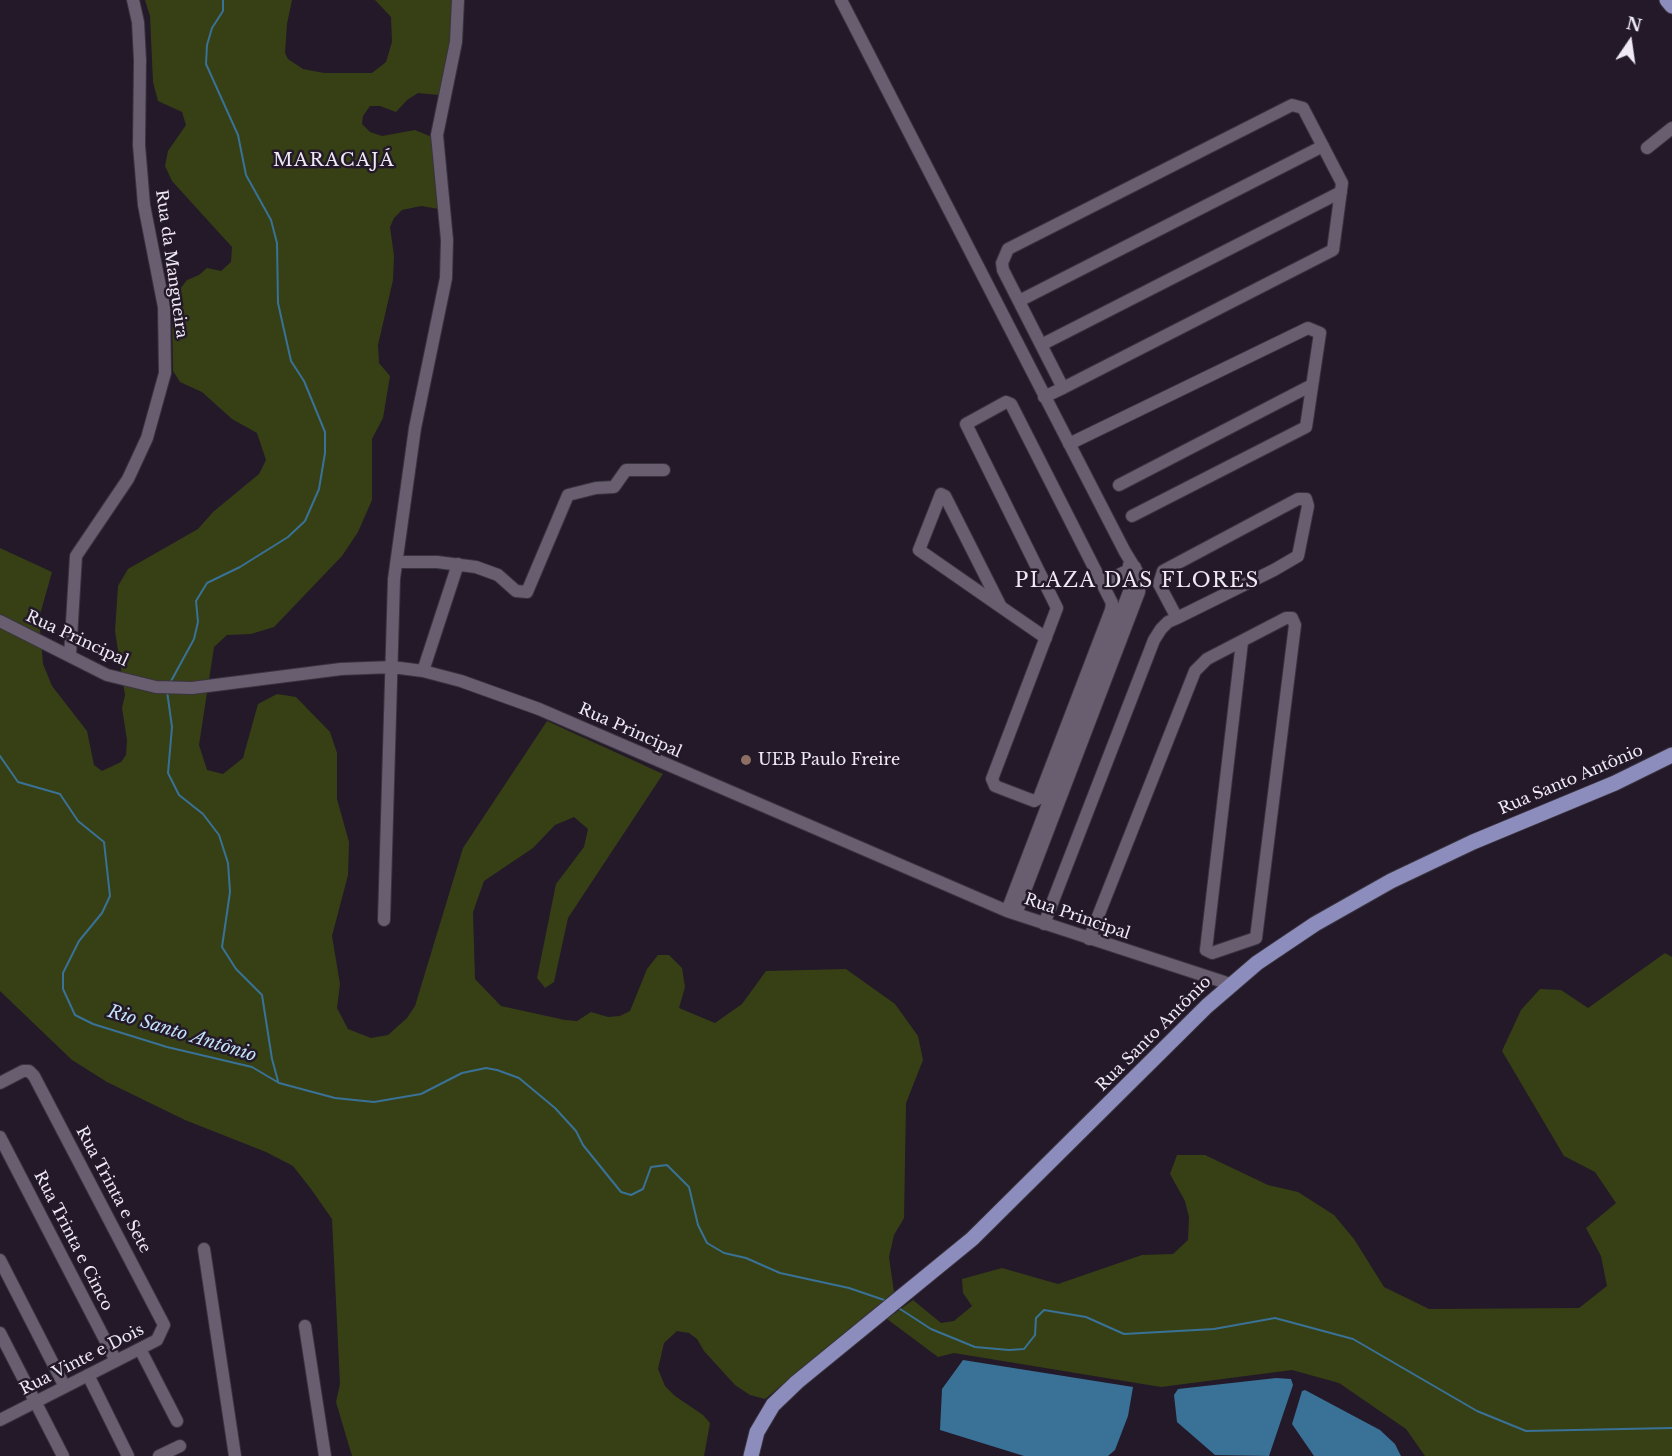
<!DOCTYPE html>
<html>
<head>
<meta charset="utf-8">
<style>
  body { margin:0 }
  #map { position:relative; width:1672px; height:1456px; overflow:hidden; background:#231929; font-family:"Libre Baskerville",serif }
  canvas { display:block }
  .north { position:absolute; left:1600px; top:12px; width:60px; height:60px; -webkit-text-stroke:4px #231929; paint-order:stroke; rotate:13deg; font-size:16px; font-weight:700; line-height:24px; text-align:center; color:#efe9f4 }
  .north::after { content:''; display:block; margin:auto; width:21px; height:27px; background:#efe9f4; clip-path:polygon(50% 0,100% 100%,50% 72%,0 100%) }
</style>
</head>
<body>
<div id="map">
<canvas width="1672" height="1456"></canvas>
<div class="north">N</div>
</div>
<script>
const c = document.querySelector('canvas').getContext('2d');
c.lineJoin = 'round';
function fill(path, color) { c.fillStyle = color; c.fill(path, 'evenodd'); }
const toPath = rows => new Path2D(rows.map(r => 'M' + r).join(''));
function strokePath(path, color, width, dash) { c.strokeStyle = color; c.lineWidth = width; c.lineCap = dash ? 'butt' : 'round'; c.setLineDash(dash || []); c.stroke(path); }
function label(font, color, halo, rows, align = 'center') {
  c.font = font + ' "Libre Baskerville",serif'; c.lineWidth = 5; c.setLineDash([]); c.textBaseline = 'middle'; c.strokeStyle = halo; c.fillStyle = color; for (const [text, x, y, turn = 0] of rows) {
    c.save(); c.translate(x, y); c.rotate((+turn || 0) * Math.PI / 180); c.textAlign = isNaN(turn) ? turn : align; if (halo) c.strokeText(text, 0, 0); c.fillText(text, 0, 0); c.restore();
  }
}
fill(toPath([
  [145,0,292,0,287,24,285,53,288,59,303,69,324,73,372,73,386,62,392,42,391,17,375,0,454,0,453,39,439,95,418,93,407,100,396,112,380,106,370,106,363,116,362,124,370,132,382,136,415,130,432,137,439,209,421,206,402,210,394,218,390,227,394,256,393,280,378,345,379,363,390,376,383,418,372,439,372,500,358,532,342,556,274,627,251,634,227,635,214,647,199,745,207,770,223,774,243,758,258,704,277,694,296,697,330,732,337,753,337,799,349,842,348,875,332,936,340,984,337,1008,348,1029,371,1038,388,1035,407,1018,415,1006,463,848,547,721,663,774,568,918,554,982,545,988,537,978,556,884,584,847,588,829,574,817,555,825,533,848,484,881,473,912,475,979,501,1006,565,1020,577,1021,591,1012,608,1017,620,1016,630,1011,647,969,658,955,669,955,682,968,685,987,679,1008,715,1023,742,1004,766,971,846,969,895,1004,918,1036,923,1060,906,1103,904,1218,894,1235,889,1257,894,1292,765,1399,750,1395,735,1385,704,1351,697,1339,689,1333,677,1331,664,1343,658,1369,665,1386,675,1396,703,1415,710,1423,704,1456,352,1456,336,1402,340,1384,332,1219,311,1189,293,1166,266,1152,185,1120,107,1082,72,1060,0,991,0,548,52,572,39,618,43,664,52,686,87,731,94,765,102,771,121,762,126,755,127,740,122,708,125,695,115,631,118,586,128,569,198,529,213,512,259,474,266,460,257,433,232,419,202,392,180,382,173,371,172,310,180,289,187,280,199,275,207,268,221,271,231,262,232,247,172,181,165,166,168,151,186,125,182,112,158,101,153,82,150,16],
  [1665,953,1672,957,1672,1456,1425,1456,1406,1429,1339,1383,1292,1370,1161,1387,954,1353,938,1357,887,1319,913,1300,941,1323,954,1321,972,1306,963,1293,962,1279,1002,1268,1058,1284,1142,1255,1173,1254,1188,1240,1189,1217,1185,1201,1170,1174,1177,1155,1205,1155,1268,1185,1298,1192,1334,1215,1354,1239,1384,1287,1429,1309,1579,1308,1607,1286,1601,1256,1586,1228,1616,1203,1595,1172,1564,1156,1502,1051,1521,1010,1540,989,1561,990,1588,1008]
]), '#374014');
fill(toPath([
  [963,1360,1133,1387,1128,1416,1115,1450,1108,1456,1024,1456,940,1430,942,1389],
  [1276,1378,1291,1379,1293,1385,1269,1456,1215,1455,1177,1422,1174,1395,1178,1389],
  [1305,1390,1380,1430,1395,1444,1401,1456,1314,1456,1292,1424,1302,1391]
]), '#397197');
strokePath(toPath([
  [170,683,194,639,198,622,196,601,207,583,240,567,288,537,305,521,319,489,325,453,325,432,304,381,291,361,278,303,277,243,271,220,246,175,238,135,206,64,207,45,212,28,223,11,223,0],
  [167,691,172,727,168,773,179,795,203,814,219,835,228,863,230,892,222,947,236,969,262,995,272,1059,278,1081],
  [0,756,18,782,60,794,78,821,104,842,110,896,102,913,79,941,63,973,63,989,75,1015,93,1024,167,1047,252,1067,279,1083,335,1098,374,1102,421,1094,462,1073,486,1068,497,1070,519,1078,555,1108,576,1131,583,1145,621,1192,631,1195,643,1189,651,1167,667,1165,689,1187,698,1225,707,1243,724,1253,746,1258,780,1273,849,1288,887,1301],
  [897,1307,931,1329,975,1347,1009,1350,1024,1349,1035,1335,1036,1318,1044,1310,1086,1317,1124,1334,1214,1329,1275,1318,1353,1339,1477,1411,1526,1431,1672,1428]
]), '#397197', 2);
const minor = toPath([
  [841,0,1125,552,1141,578,1139,592,1016,914],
  [1647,148,1672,128],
  [1019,301,1323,146],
  [1041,345,1341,192],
  [1044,397,1063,388,1333,250,1342,183,1303,108,1292,105,1008,249,1002,263,1003,270,1063,388],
  [1006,402,1011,404,1112,603,1111,610,1039,798,1034,801,995,786,992,779,1057,608,966,424,1006,402],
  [1069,444,1308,328,1320,333,1306,427,1132,516],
  [1119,485,1312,385],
  [397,562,437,562,476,567,498,575,516,591,527,592,568,495,596,488,614,487,626,470,664,470],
  [1102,583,1135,567],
  [1001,607,945,496,941,494,919,550,1001,607,1046,638],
  [0,621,107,675,156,687,192,688,341,669,392,667,423,671,461,681,539,709,1007,911,1230,984],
  [70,655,76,556,128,479,147,438,165,373,164,307,144,205,139,145,140,60,138,22,133,0],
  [423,671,458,564],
  [1007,911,1129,592,1133,581,1129,565],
  [384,920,394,579,415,428,446,278,447,240,437,135,456,42,458,0],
  [1044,924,1154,640,1161,629,1168,622,1177,618,1274,570,1298,556,1308,506,1306,499,1298,499,1163,571,1159,584,1177,618],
  [1089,939,1195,671,1207,659,1286,618,1292,618,1295,625,1256,938,1212,953,1206,950,1242,642],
  [0,1083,23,1071,29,1071,34,1076,164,1325,157,1340,0,1420],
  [0,1137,116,1361],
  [204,1249,235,1456],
  [0,1260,65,1387],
  [305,1326,325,1456],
  [0,1333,63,1456],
  [140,1349,177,1421],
  [88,1375,128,1456],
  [159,1456,180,1446]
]);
const major = toPath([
  [1667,0,1672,6],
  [751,1456,757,1432,773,1405,797,1382,972,1239,1207,1006,1257,963,1315,924,1391,881,1473,842,1615,783,1672,755]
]);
strokePath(minor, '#39333e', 14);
strokePath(major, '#39333e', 17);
strokePath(minor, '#695d70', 12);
strokePath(major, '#8c8dbc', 15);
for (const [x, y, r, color] of [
  [746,760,6,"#8d6e63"]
]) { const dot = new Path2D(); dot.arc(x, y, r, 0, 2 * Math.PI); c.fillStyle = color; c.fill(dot); strokePath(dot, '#231929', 2); }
label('16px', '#efe9f4', '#231929', [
  ["Rua da Mangueira",171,264,82],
  ["Rua Principal",77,639,25],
  ["Rua Principal",630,731,24],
  ["Rua Santo Antônio",1571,780,-23],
  ["Rua Principal",1077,917,19],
  ["Rua Santo Antônio",1154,1034,-45],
  ["Rua Trinta e Sete",113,1190,62],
  ["Rua Trinta e Cinco",73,1241,63],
  ["Rua Vinte e Dois",82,1360,-27]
]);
label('16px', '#efe9f4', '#231929', [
  ["UEB Paulo Freire",758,760]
], 'left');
c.letterSpacing = '1.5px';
label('18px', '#efe9f4', '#231929', [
  ["MARACAJÁ",334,161]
]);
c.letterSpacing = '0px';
label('italic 18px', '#c4e2fa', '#231929', [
  ["Rio Santo Antônio",182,1034,17]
]);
c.letterSpacing = '1.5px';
label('20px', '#efe9f4', '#231929', [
  ["PLAZA DAS FLORES",1137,581]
]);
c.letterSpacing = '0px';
</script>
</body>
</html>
